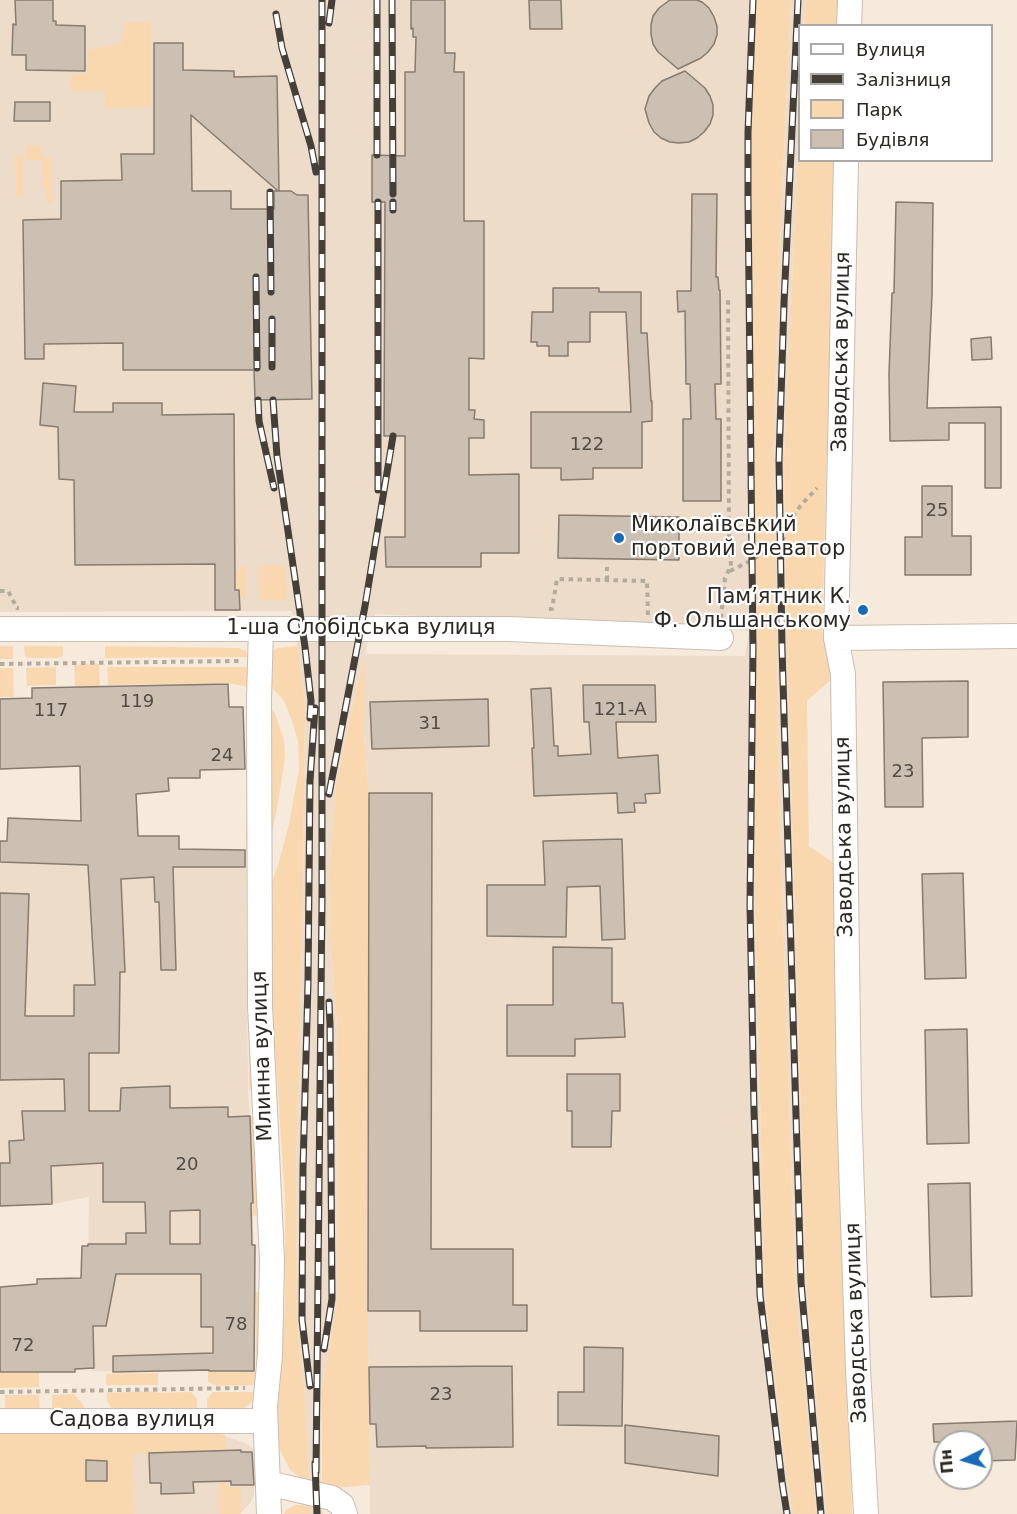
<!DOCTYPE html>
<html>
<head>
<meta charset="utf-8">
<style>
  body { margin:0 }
  #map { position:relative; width:1017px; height:1514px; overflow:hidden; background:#f6eadc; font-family:"DejaVu Sans",sans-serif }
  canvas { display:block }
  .legend { position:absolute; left:798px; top:24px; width:195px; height:138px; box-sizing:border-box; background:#fff; border:2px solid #aaa9a7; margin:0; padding:8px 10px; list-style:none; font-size:18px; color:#2b2722 }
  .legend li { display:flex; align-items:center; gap:12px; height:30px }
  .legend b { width:30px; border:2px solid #aaa9a7 }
  .north { position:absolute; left:933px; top:1430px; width:60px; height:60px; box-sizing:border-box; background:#fff; border:2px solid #aaa9a7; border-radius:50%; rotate:265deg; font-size:16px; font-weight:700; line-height:24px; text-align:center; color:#2b2722 }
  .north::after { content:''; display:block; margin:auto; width:21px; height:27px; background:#176bb9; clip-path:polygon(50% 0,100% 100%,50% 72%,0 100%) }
</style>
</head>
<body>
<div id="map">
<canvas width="1017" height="1514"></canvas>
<ul class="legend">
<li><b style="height:8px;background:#fff"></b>Вулиця</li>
<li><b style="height:8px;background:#443f39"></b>Залізниця</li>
<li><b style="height:16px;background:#fad8af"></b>Парк</li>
<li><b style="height:16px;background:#cbc0b2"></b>Будівля</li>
</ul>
<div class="north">Пн</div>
</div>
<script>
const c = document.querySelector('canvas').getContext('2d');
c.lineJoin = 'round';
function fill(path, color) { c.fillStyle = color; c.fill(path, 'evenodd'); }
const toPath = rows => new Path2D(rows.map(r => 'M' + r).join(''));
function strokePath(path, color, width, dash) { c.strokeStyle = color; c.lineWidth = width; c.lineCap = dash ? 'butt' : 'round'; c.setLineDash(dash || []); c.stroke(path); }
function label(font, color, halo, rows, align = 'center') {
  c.font = font + ' "DejaVu Sans",sans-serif'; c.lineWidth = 4.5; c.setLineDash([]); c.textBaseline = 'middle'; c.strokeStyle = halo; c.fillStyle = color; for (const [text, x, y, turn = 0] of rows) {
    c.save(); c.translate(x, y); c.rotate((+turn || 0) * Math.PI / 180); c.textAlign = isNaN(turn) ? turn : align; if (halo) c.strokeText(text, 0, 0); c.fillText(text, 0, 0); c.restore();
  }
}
fill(toPath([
  [0,0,757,0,753,63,751,170,755,560,755,905,765,1294,788,1483,793,1514,370,1514,368,1311,369,793,364,735,364,658,350,718,336,787,329,872,330,937,337,1024,338,1299,322,1389,321,1472,323,1514,310,1514,305,1398,297,1321,296,1169,303,896,305,701,292,611,0,612],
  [375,614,748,631,749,631,745,656,365,654],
  [791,0,806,0,804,25,800,26,799,130,784,461,787,652,806,1281,827,1514,816,1514,815,1506,795,1284,778,761,773,460,779,257],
  [0,841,79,844,79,859,88,866,186,849,246,850,248,1091,250,1116,253,1203,252,1244,255,1245,255,1370,91,1371,91,1368,94,1368,88,1274,89,1197,52,1204,9,1205,7,1207,0,1207],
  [131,1432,217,1433,245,1443,256,1451,257,1485,254,1485,254,1494,251,1502,240,1514,134,1514]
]), '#eddcc9');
fill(toPath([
  [757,0,791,0,779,257,775,397,773,460,775,548,767,549,755,556,751,170,753,63],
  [806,0,839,0,838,25,804,26],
  [125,22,151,22,151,107,106,108,105,91,70,91,71,74,87,73,88,50,122,43],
  [799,130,800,160,835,161,822,632,833,644,835,676,807,701,809,846,838,866,852,1514,827,1514,806,1281,787,652,784,461],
  [41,145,42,158,51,157,52,203,47,203,46,189,44,189,42,160,27,160,26,146],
  [15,154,23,155,23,197,16,196],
  [775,549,778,761,795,1284,816,1514,793,1514,788,1483,765,1294,755,905,755,560,765,552],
  [259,565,285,566,287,600,260,600],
  [240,566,246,566,245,599,240,598,240,589,216,590,218,570,239,571],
  [0,646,13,646,13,659,0,659],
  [24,646,63,646,63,655,60,658,28,658,25,656],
  [105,646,238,648,246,651,248,657,105,658],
  [297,646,305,701,303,896,296,1169,297,1321,305,1398,309,1483,290,1470,278,1446,275,1420,282,1354,285,1301,285,1198,272,1003,270,888,278,865,289,824,299,769,298,741,292,721,284,701,273,689,267,674,267,654,277,648],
  [365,654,364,735,369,793,368,1311,370,1485,322,1489,322,1389,338,1299,337,1024,330,937,329,872,336,787,350,718],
  [99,664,100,686,75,687,74,665],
  [56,667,56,685,27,686,26,668],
  [107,667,249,667,250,687,228,683,108,685],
  [0,668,13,668,14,697,0,697],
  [268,706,275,713,284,740,285,757,277,809,271,837],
  [246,821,251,825,255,1078,249,1092,248,968],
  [251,1115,255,1129,264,1213,253,1216],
  [255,1292,264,1292,257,1385,217,1386,208,1382,208,1372,256,1371],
  [0,1373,39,1373,39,1387,0,1388],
  [158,1373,158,1385,106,1385,106,1374],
  [156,1391,157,1393,191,1392,197,1399,197,1409,118,1410,111,1408,107,1400,106,1393],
  [213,1392,257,1392,252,1402,244,1408,207,1409,207,1399],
  [74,1394,84,1406,83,1410,52,1410,52,1395],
  [5,1395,39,1395,40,1410,5,1410],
  [0,1433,217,1433,225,1435,227,1487,241,1487,241,1513,240,1514,220,1514,219,1482,214,1482,212,1451,132,1454,134,1514,0,1514],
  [295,1505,310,1505,310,1514,284,1514,286,1510]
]), '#fad8af');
const building = toPath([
  [15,0,53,0,53,21,56,21,56,25,85,26,85,71,26,70,26,55,12,55,13,24,16,25,15,0],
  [411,0,445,0,445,53,455,53,454,72,464,72,464,221,484,221,484,359,469,358,469,410,475,410,474,419,484,420,484,438,469,438,469,475,519,474,519,553,481,553,481,567,386,567,385,537,405,537,405,436,384,436,385,202,372,202,372,155,405,156,405,72,415,72,416,37,413,37,413,28,411,29,411,0],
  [529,0,561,0,562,29,530,29,529,0],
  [670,0,697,0,702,2,709,8,714,17,717,26,717,35,714,44,708,52,701,58,678,69,658,52,653,44,651,34,651,25,653,16,659,8,670,0],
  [154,43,183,43,183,70,234,71,234,77,277,76,279,191,291,191,297,195,308,195,312,399,255,400,254,370,123,370,123,343,44,344,44,359,25,359,23,220,61,219,61,181,122,180,121,154,154,154,154,43],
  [191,115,278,191,274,191,274,209,231,209,231,191,192,191,191,115],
  [685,71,705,88,710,96,713,105,713,115,710,124,704,132,697,138,689,142,679,143,670,142,661,138,654,132,649,123,645,109,649,96,655,88,662,81,685,71],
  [15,102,50,102,50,121,14,121,15,102],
  [692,194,717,194,716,277,718,277,719,290,720,290,721,384,715,384,716,419,721,419,721,501,683,501,683,419,691,419,690,384,686,384,685,311,678,312,677,291,691,291,692,194],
  [896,202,933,203,932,295,927,408,1001,407,1001,488,985,488,985,423,949,423,949,440,890,441,889,374,892,293,894,293,896,202],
  [553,288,599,288,599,292,641,292,641,333,647,333,651,401,652,401,652,421,642,422,642,468,593,468,593,479,561,480,561,468,531,468,531,412,631,412,626,312,590,312,590,342,568,342,568,356,549,356,549,346,537,346,537,342,531,342,532,312,553,312,553,288],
  [991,337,992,359,972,360,971,339,991,337],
  [43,383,76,386,74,412,113,412,113,403,162,403,162,415,234,414,235,590,239,590,240,610,215,610,215,564,75,565,74,480,59,479,58,427,40,425,43,383],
  [922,486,952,486,952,536,971,536,971,575,905,575,905,537,922,537,922,486],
  [559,515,679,517,679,560,558,558,559,515],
  [968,681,968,737,922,738,923,807,885,807,883,682,968,681],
  [228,684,229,707,243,707,245,769,200,770,200,778,168,778,169,791,136,794,138,836,179,836,179,849,245,850,245,867,173,867,176,970,161,970,159,902,155,902,154,877,121,879,125,972,120,972,119,1053,89,1053,89,1111,120,1111,121,1088,170,1086,170,1108,228,1107,228,1117,250,1116,253,1203,251,1203,252,1245,255,1245,254,1371,209,1371,209,1370,113,1372,113,1356,213,1353,213,1327,201,1327,201,1274,116,1274,106,1326,93,1326,94,1368,75,1369,75,1372,0,1372,0,1287,37,1284,37,1279,81,1278,82,1246,88,1246,88,1244,126,1244,126,1233,146,1233,145,1202,103,1202,103,1163,51,1166,52,1204,0,1206,0,1163,10,1163,9,1141,24,1140,22,1111,65,1111,64,1079,0,1080,0,893,29,894,25,1016,74,1016,74,985,95,985,88,865,0,862,0,841,7,841,8,818,81,821,80,766,0,769,0,699,32,698,32,688,228,684],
  [200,1210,200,1244,170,1244,170,1211,200,1210],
  [583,685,655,685,656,722,616,722,618,758,658,755,660,793,645,794,646,803,634,803,635,812,618,813,617,793,534,796,532,748,534,748,531,689,551,688,554,746,558,746,558,756,591,754,589,722,584,722,583,685],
  [488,699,489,746,372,749,370,702,488,699],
  [369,793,432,793,431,1249,513,1249,513,1305,527,1305,527,1331,420,1331,420,1311,368,1311,369,793],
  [622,839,625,939,602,940,600,886,567,887,566,937,487,936,487,885,545,885,543,841,622,839],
  [963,873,966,978,925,979,922,874,963,873],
  [553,947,612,948,612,1003,623,1003,625,1037,575,1039,575,1056,507,1056,507,1005,553,1005,553,947],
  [967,1029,969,1143,927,1144,925,1030,967,1029],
  [567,1074,620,1074,620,1111,612,1111,611,1147,572,1147,572,1111,567,1111,567,1074],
  [970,1183,972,1296,931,1297,928,1184,970,1183],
  [584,1347,623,1348,622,1426,558,1425,558,1392,584,1392,584,1347],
  [512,1366,513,1447,426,1448,426,1446,377,1447,376,1424,370,1424,369,1367,512,1366],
  [1017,1421,1015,1460,981,1461,981,1442,934,1442,933,1424,1017,1421],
  [625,1425,719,1436,718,1476,625,1463,625,1425],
  [241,1450,241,1452,252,1452,254,1485,231,1485,231,1481,193,1482,194,1493,161,1494,161,1483,150,1483,149,1453,241,1450],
  [86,1460,107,1461,107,1481,86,1481,86,1460]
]);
fill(building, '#cbc0b2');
strokePath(building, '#867b6f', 1.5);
const street = toPath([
  [849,26,850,0],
  [846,160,836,638,843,674,849,1103,858,1369,866,1514],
  [0,629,508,629,721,638],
  [261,629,259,698,260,1005,272,1260,270,1355,265,1406,269,1514],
  [836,638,1017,636],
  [0,1421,264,1421],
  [268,1483,332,1498,342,1505,345,1514]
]);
strokePath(street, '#cabeb1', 26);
strokePath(toPath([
  [730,571,752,560,766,551,781,547,788,522,802,504,817,488],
  [607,580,607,567],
  [0,591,8,591,17,608,19,608],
  [549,609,552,609,557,579,647,581,648,616],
  [721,618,725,578,731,566,729,537,728,298],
  [0,664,239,661],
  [0,1392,245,1388]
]), '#b4ab9f', 4, [4.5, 4.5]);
strokePath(street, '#fff', 24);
const rail = toPath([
  [377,0,377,155],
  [392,0,393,194],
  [753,0,748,133,748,198,753,648,750,905,754,1109,760,1295,782,1482,787,1514],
  [798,0,784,303,779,460,782,648,801,1282,821,1514],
  [276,14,282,48,311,146,316,172],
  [329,23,332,0],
  [270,192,271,292],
  [393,202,393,210],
  [256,277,257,368],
  [272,319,272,367],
  [258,400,259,421,274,488],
  [273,400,277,456,305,647,311,701,310,718],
  [378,490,378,202],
  [329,794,365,606,393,436],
  [324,1349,332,1299,330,1024,329,1002],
  [310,1386,302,1320,303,1169,308,983,310,781,315,708],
  [315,1463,317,1514],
  [316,1472,322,900,322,0]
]);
strokePath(rail, '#443f39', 7);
strokePath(rail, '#fff', 4.5, [14]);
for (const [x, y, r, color] of [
  [619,538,6,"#176bb9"],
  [863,610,6,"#176bb9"]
]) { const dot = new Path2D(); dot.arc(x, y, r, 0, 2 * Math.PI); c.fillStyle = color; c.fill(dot); strokePath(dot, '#fff', 2); }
label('18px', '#534d46', null, [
  ["122",587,445],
  ["25",937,511],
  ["119",137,702],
  ["121-А",620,710],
  ["117",51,711],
  ["31",430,724],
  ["24",222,756],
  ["23",903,772],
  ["20",187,1165],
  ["78",236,1325],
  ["72",23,1346],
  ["23",441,1395]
]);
label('21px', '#2b2722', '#fff', [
  ["Заводська вулиця",842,352,-89],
  ["1-ша Слобідська вулиця",361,629],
  ["Заводська вулиця",845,837,-91],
  ["Млинна вулиця",263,1056,-92],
  ["Заводська вулиця",857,1323,-92],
  ["Садова вулиця",132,1421]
]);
label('21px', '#2b2722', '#fff', [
  ["Миколаївський",631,526],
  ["портовий елеватор",631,550],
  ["Пам’ятник К.",851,598,"right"],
  ["Ф. Ольшанському",851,622,"right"]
], 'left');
</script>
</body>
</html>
